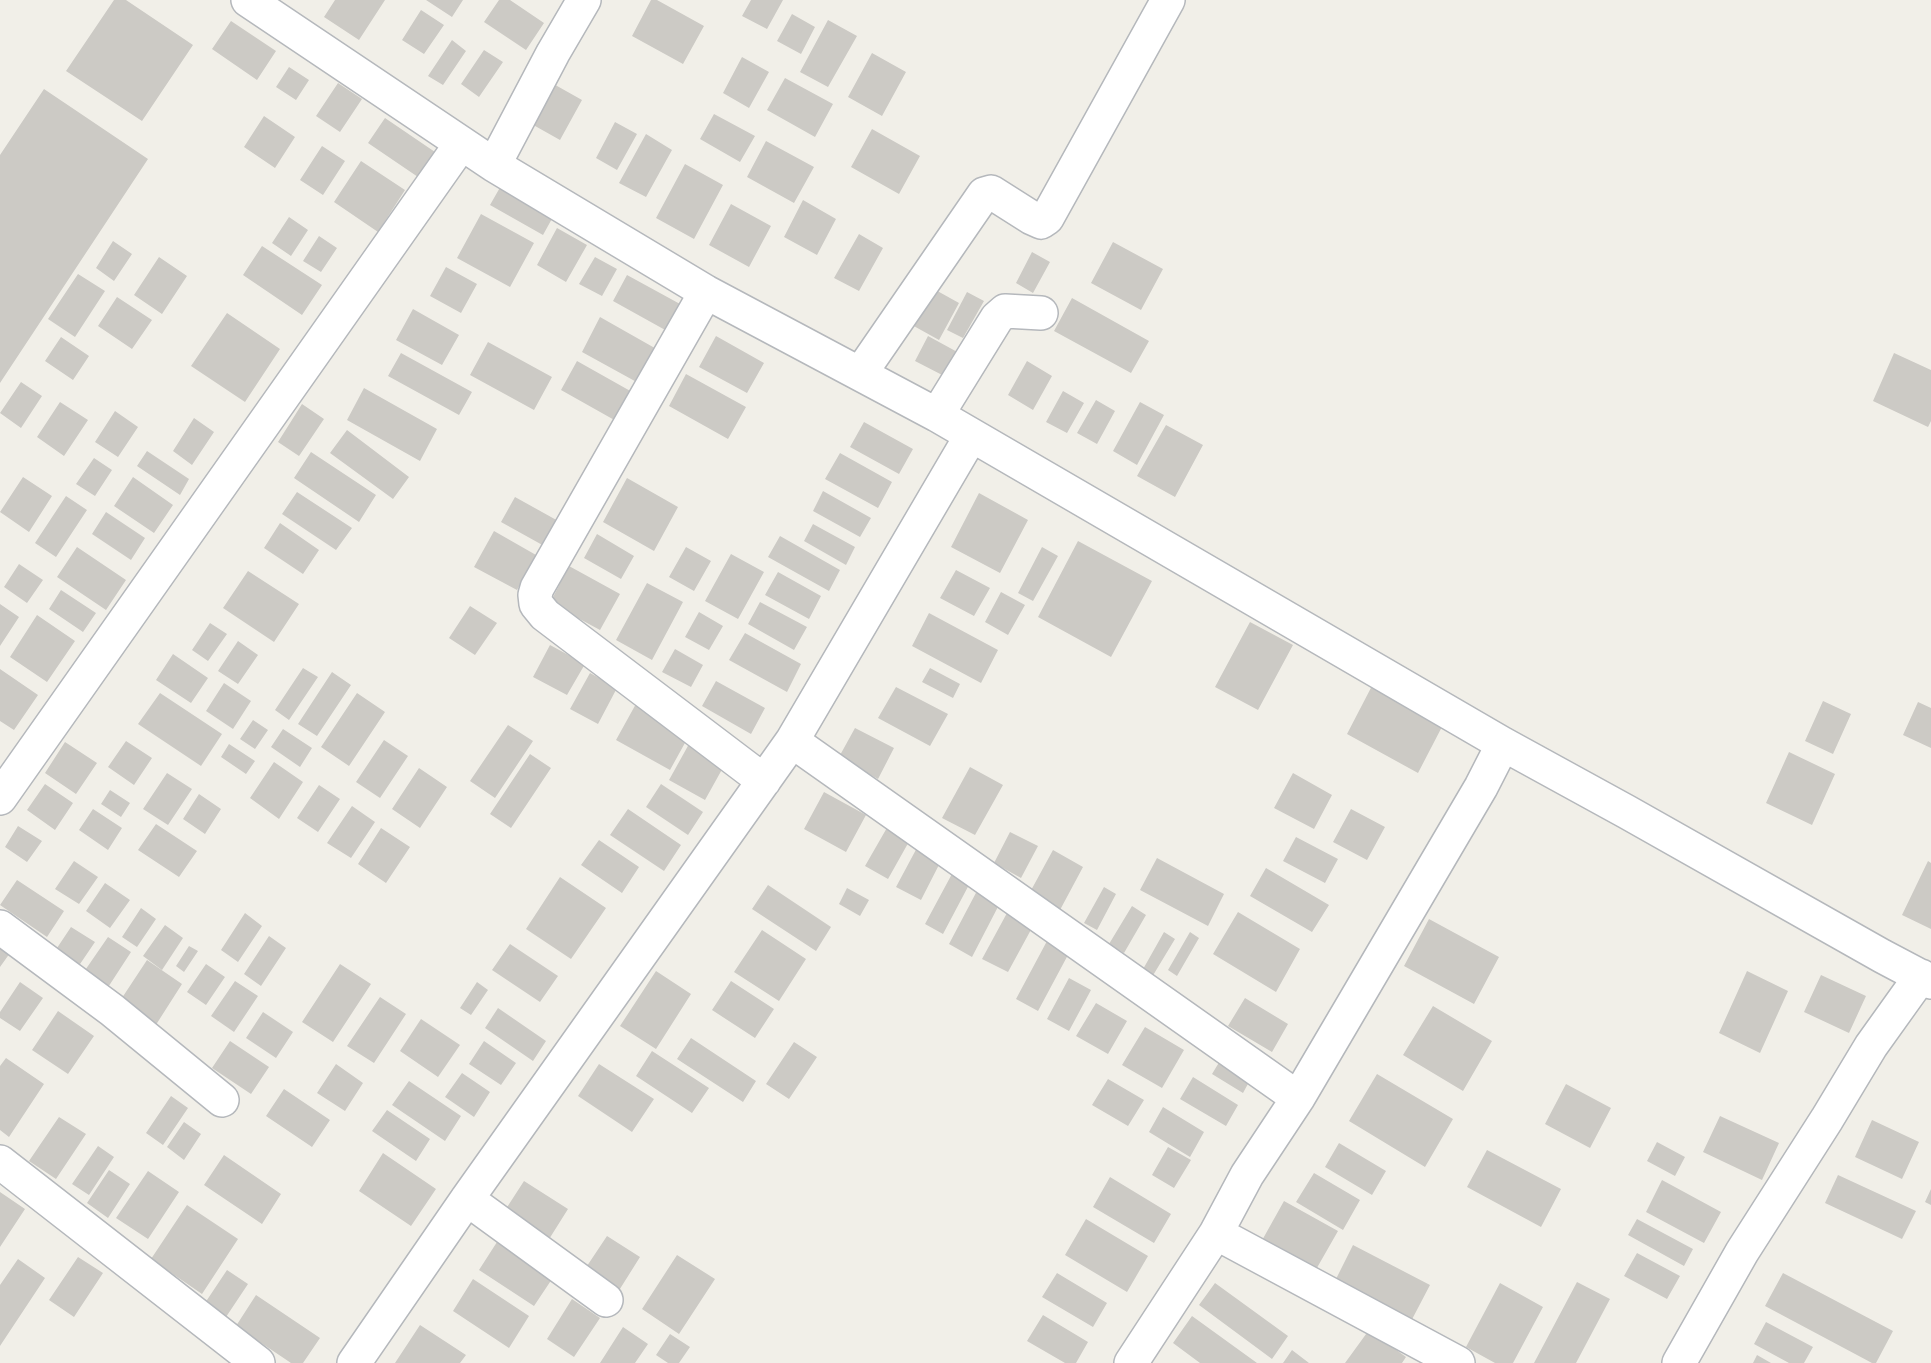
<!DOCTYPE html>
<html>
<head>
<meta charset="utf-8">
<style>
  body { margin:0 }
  canvas { display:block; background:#f1efe8 }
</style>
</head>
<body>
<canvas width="1931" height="1363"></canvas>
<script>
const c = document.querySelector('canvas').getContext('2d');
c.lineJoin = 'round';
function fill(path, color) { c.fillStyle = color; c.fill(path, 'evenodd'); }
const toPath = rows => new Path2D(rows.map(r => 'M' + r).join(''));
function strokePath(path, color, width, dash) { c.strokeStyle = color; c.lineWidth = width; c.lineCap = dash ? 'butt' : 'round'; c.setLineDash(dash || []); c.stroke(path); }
fill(toPath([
  [114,0,126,0,193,45,142,121,66,71],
  [335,0,385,0,359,40,324,17],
  [426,0,463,0,452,17],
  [499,0,510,0,544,23,526,50,484,22],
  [651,0,657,0,704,26,683,64,632,36],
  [751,0,783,0,767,29,742,16],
  [421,10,444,25,424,54,402,40],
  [792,14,815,27,801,54,777,41],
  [828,20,857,36,828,87,800,72],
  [231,21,276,51,257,80,212,49],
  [452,40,466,51,443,85,428,76],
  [484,50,503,62,479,97,461,84],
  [872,53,906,72,882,116,848,97],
  [742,57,769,72,749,108,723,93],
  [289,67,309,80,296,100,276,87],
  [785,78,833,104,815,137,767,110],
  [550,82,582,100,560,140,528,122],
  [338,83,362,99,340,132,316,116],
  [44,89,148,159,0,383,0,155],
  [714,114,755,136,740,162,700,139],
  [264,116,295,137,275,168,244,147],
  [385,118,435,152,418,177,368,143],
  [615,122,637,134,617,170,596,158],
  [872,129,920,156,899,194,851,167],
  [646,134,672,150,646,197,619,183],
  [766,141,814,167,794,203,747,177],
  [322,146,345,161,323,195,300,180],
  [361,161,405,190,378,232,334,202],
  [685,164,723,185,694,239,656,218],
  [506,177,559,206,543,235,490,205],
  [803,200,836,219,817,255,784,237],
  [731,204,771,226,749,267,709,245],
  [481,214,534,243,510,287,457,258],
  [289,217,308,230,291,256,272,243],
  [557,228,587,245,566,282,537,265],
  [859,234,883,248,859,291,834,278],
  [319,236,337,248,321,272,303,261],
  [113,241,132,254,114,281,96,268],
  [1113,242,1163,269,1141,310,1091,283],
  [262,246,322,285,302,315,243,275],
  [1032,252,1050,262,1033,293,1016,283],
  [159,257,187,276,162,314,134,295],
  [595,257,617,269,602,296,579,284],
  [446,267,477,284,461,313,430,296],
  [78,274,105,291,75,337,48,319],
  [627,275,691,310,676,336,613,301],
  [932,288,959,303,939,340,912,325],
  [967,292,984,301,963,338,947,330],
  [117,297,152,320,132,349,98,326],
  [1072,298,1149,341,1131,373,1054,331],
  [413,309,459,335,442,365,396,340],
  [227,313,280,349,245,402,191,366],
  [600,317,660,351,642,385,582,352],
  [716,336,764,363,747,393,699,367],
  [928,336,961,354,948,378,915,361],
  [61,337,89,356,73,380,45,361],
  [488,342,552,377,534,410,470,375],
  [401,353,472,392,459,415,388,376],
  [1894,353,1931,370,1931,421,1928,427,1873,401],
  [577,361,641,397,625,426,561,390],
  [1027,361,1052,376,1033,410,1008,395],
  [686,374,746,407,728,439,669,406],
  [21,382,42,396,21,428,0,413],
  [364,388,437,429,420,461,347,420],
  [1063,391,1084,403,1067,433,1046,422],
  [1096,400,1115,411,1097,444,1077,433],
  [60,402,88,420,64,456,37,437],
  [1140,402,1164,415,1137,465,1113,451],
  [302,404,324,419,299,456,278,442],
  [115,411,138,427,118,457,95,442],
  [194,418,214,432,192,465,173,451],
  [864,422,913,449,899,474,850,447],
  [1166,425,1203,445,1175,497,1137,476],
  [347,430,409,477,393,499,330,453],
  [147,451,189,479,180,495,137,466],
  [311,452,376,495,359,522,294,478],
  [840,453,892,482,878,508,825,479],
  [94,458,112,470,95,496,76,484],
  [23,477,52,496,29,532,0,512],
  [133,477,173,505,154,533,114,506],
  [627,478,678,507,654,551,603,522],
  [823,491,871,518,860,537,813,511],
  [297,492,352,528,336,550,282,514],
  [979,493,1028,520,1000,573,951,547],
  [66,496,87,510,56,557,35,543],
  [515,497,560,522,546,547,501,522],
  [106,512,145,538,131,560,92,534],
  [280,523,319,550,303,574,264,548],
  [813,524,855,547,846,565,804,541],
  [494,531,536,555,517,590,474,567],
  [597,534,634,556,621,579,584,558],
  [780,536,840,570,829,591,768,557],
  [1078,541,1152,581,1111,657,1038,617],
  [77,547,126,580,106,610,57,577],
  [686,547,711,561,694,591,669,577],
  [1042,547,1058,556,1033,601,1018,593],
  [731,554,764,572,738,619,705,601],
  [19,564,43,580,27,603,4,587],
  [569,566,620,594,600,630,550,603],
  [956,570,990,588,974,616,940,598],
  [248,571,299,604,274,642,223,608],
  [778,572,821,596,809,619,765,595],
  [647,583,683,602,652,660,616,640],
  [61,590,96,613,83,632,49,609],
  [1001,592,1025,605,1008,635,985,622],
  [760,602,807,627,794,650,748,624],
  [0,604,19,617,0,646],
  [470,606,497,623,475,655,449,638],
  [699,612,723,626,709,650,685,637],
  [929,613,998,650,981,683,912,646],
  [37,615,75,641,47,682,10,657],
  [1250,622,1293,645,1258,710,1215,687],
  [210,623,227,634,208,661,192,650],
  [745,633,801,664,787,692,729,660],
  [238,641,258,655,238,684,218,671],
  [550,645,585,664,567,695,533,677],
  [675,649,703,665,691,687,662,672],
  [173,654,208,678,191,703,156,680],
  [303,668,318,677,289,720,275,710],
  [930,668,960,684,953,698,922,682],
  [0,669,38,695,14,730,0,721],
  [332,672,351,685,317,736,298,724],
  [590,673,617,688,598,724,570,709],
  [716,681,765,708,751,734,702,706],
  [1374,682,1445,721,1418,773,1347,734],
  [224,683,251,701,233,729,206,711],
  [896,687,948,714,930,746,878,718],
  [160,693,222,734,201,766,138,724],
  [357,693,385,712,349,766,321,747],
  [1823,701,1851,714,1833,754,1805,741],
  [637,702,691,732,670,770,616,740],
  [1918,702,1931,708,1931,748,1903,735],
  [253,720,268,730,255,749,240,739],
  [508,725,533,741,495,798,470,781],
  [855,728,894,748,878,779,839,757],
  [283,729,312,748,300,767,271,747],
  [384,740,408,756,380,798,356,782],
  [126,741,152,758,134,785,108,767],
  [65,742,97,763,76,794,45,773],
  [229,744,255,761,246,774,221,757],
  [689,744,725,764,705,800,669,780],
  [1789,752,1835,774,1812,825,1766,803],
  [530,754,551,768,511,828,490,814],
  [274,762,303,782,279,819,250,798],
  [970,767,1003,785,975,835,942,818],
  [419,768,447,787,420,828,392,809],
  [167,773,192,789,168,825,143,809],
  [1293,773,1332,795,1314,829,1274,808],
  [45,784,73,803,55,830,27,810],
  [661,784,703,812,688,835,646,807],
  [319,785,340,799,318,832,297,818],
  [110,790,130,803,121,817,101,804],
  [824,792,866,815,846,852,804,829],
  [199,794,221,809,205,834,183,819],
  [352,806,375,822,351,858,327,843],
  [93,809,122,828,108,850,79,830],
  [628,809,681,845,664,871,610,835],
  [1351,809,1385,827,1367,860,1333,842],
  [156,824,197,851,179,877,138,850],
  [18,826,42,841,27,862,5,847],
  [888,826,911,838,888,879,865,866],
  [381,828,410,847,386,883,358,864],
  [1010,832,1038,846,1021,878,994,863],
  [1296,837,1338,859,1325,883,1283,861],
  [599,840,639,867,622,893,581,865],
  [919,844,943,857,921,900,896,887],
  [1053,850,1083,867,1060,910,1029,894],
  [1157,858,1224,894,1208,926,1140,890],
  [74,861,98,877,79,904,55,889],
  [1928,861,1931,863,1931,929,1902,915],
  [1266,868,1329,905,1312,932,1250,896],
  [953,872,971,881,943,934,925,924],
  [560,877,606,908,571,959,526,929],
  [17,880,64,911,47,937,0,905],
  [105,883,130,900,110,928,86,911],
  [768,885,831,927,816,951,752,909],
  [1104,887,1116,894,1097,930,1084,923],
  [847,888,869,900,860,916,839,904],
  [978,889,1001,901,972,957,949,944],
  [1132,906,1146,915,1124,953,1109,944],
  [141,908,156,919,137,947,122,937],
  [1238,912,1300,949,1276,992,1213,954],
  [245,913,262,926,238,962,221,950],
  [1007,913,1033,926,1008,972,982,959],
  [1429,919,1499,957,1474,1004,1404,966],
  [165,925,183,938,162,970,143,956],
  [71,927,95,942,78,967,55,951],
  [762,930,806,959,779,1001,734,972],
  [1164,932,1175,939,1152,977,1142,971],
  [1190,932,1199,938,1177,976,1168,970],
  [269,936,286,948,261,986,244,974],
  [108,937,131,952,103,995,79,979],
  [1047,941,1069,953,1038,1011,1016,999],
  [510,944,558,976,540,1002,492,970],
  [0,946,10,953,0,967],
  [189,946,198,951,184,972,176,966],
  [147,960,182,984,152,1031,116,1007],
  [206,964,225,977,206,1005,187,992],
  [340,964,371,984,333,1042,302,1022],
  [656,971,691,994,656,1049,620,1026],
  [1747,971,1788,991,1760,1053,1719,1033],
  [1821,975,1866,996,1849,1033,1804,1012],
  [1069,978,1091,990,1069,1031,1047,1019],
  [235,981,258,996,234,1032,211,1016],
  [731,981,774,1009,755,1038,712,1010],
  [20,982,43,998,20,1031,0,1018,0,1012],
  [477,982,488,990,471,1015,460,1008],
  [380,997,406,1014,374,1063,347,1046],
  [1245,998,1288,1024,1272,1052,1228,1026],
  [1096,1003,1127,1021,1108,1054,1076,1036],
  [1433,1006,1492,1041,1463,1091,1403,1055],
  [498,1008,546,1041,533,1061,485,1028],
  [58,1011,94,1036,68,1074,32,1050],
  [263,1012,293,1032,276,1058,246,1038],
  [421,1019,460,1045,438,1077,400,1051],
  [1145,1027,1184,1050,1162,1088,1122,1065],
  [691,1038,756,1081,743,1102,677,1059],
  [230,1041,269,1067,251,1094,212,1068],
  [484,1041,516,1063,501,1085,469,1064],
  [794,1042,817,1057,789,1099,766,1084],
  [652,1051,709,1088,692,1113,636,1076],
  [1226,1051,1256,1069,1243,1093,1212,1074],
  [6,1058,44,1084,9,1137,0,1130,0,1066],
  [336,1064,363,1083,345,1111,317,1093],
  [599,1064,654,1099,632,1132,578,1096],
  [462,1073,490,1092,474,1117,445,1097],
  [1377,1074,1453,1119,1425,1167,1349,1121],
  [1193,1077,1238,1105,1226,1126,1180,1099],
  [1108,1079,1144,1100,1128,1126,1092,1105],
  [409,1081,461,1116,445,1141,392,1105],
  [1566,1084,1611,1108,1590,1148,1545,1124],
  [284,1089,330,1120,312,1147,266,1116],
  [171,1096,188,1108,163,1145,146,1133],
  [1163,1107,1204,1132,1190,1157,1149,1132],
  [387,1110,430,1139,416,1161,372,1131],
  [1720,1116,1779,1143,1762,1180,1703,1152],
  [59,1117,86,1134,56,1179,29,1161],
  [1872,1120,1919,1142,1902,1179,1855,1157],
  [184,1122,201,1134,184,1160,167,1147],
  [1657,1142,1685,1157,1675,1176,1647,1161],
  [1339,1143,1386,1171,1372,1195,1325,1167],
  [98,1146,114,1157,89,1195,72,1184],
  [1168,1147,1191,1160,1174,1188,1152,1175],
  [1487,1150,1561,1189,1541,1227,1467,1187],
  [383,1153,436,1189,411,1226,359,1191],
  [224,1155,281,1194,262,1224,204,1185],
  [109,1170,130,1184,108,1218,87,1203],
  [148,1171,179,1192,148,1239,116,1218],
  [1314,1173,1360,1200,1343,1230,1296,1202],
  [1838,1175,1916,1211,1902,1239,1825,1203],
  [1110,1177,1171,1214,1154,1243,1093,1207],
  [1662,1180,1721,1212,1704,1243,1646,1212],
  [524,1181,568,1209,546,1244,502,1215],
  [1931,1189,1931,1205,1925,1202],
  [0,1192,25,1209,0,1247],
  [1284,1201,1338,1231,1314,1273,1260,1244],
  [187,1205,238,1239,202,1294,151,1259],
  [1086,1219,1148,1256,1127,1292,1065,1255],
  [1637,1219,1693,1249,1684,1266,1628,1235],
  [607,1236,640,1257,613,1300,579,1278],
  [497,1242,552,1279,534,1306,479,1270],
  [1353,1245,1430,1285,1408,1327,1332,1287],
  [1637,1253,1680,1276,1667,1299,1624,1276],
  [677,1255,715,1279,679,1334,642,1309],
  [78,1257,103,1273,74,1317,49,1300],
  [18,1259,45,1278,0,1346,0,1285],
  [227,1270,248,1284,226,1317,205,1303],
  [1057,1273,1107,1303,1093,1327,1042,1297],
  [1783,1273,1893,1331,1876,1363,1872,1363,1765,1306],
  [473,1279,529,1316,509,1348,453,1311],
  [1577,1282,1610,1299,1576,1363,1534,1363],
  [1215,1283,1288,1336,1272,1359,1199,1305],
  [1500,1283,1543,1307,1513,1363,1495,1363,1466,1347],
  [256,1295,320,1338,303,1363,291,1363,236,1326],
  [572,1299,600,1318,574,1357,547,1339],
  [1043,1315,1088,1342,1076,1363,1065,1363,1027,1341],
  [1192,1316,1257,1363,1200,1363,1173,1343],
  [1766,1322,1813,1347,1804,1363,1789,1363,1754,1344],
  [420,1325,466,1355,460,1363,395,1363],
  [623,1327,648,1344,635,1363,600,1363],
  [1369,1330,1406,1357,1402,1363,1345,1363],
  [670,1334,690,1347,679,1363,668,1363,656,1355],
  [1292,1350,1309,1363,1283,1363],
  [1757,1355,1771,1363,1753,1363]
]), '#cccac5');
const minor = toPath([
  [248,0,494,165,706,292,937,415,1503,744,1627,812,1882,956,1931,982],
  [494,165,553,53,584,0],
  [706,292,537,588,535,595,536,604,545,615,764,781],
  [860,374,984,194,991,192,1032,218,1041,222,1047,218,1168,0],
  [937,415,997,318,1005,311,1041,313],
  [792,741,1298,1098],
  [0,798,461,144],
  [0,927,112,1010,222,1100],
  [0,1162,258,1363],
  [467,1199,606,1300],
  [1216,1233,1458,1363],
  [354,1363,467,1199,792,741,971,436],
  [1131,1363,1216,1233,1247,1175,1298,1098,1481,787,1503,744],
  [1679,1363,1742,1252,1827,1119,1871,1046,1921,976]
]);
strokePath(minor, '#b5b8bc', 36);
strokePath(minor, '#fff', 33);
</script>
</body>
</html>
